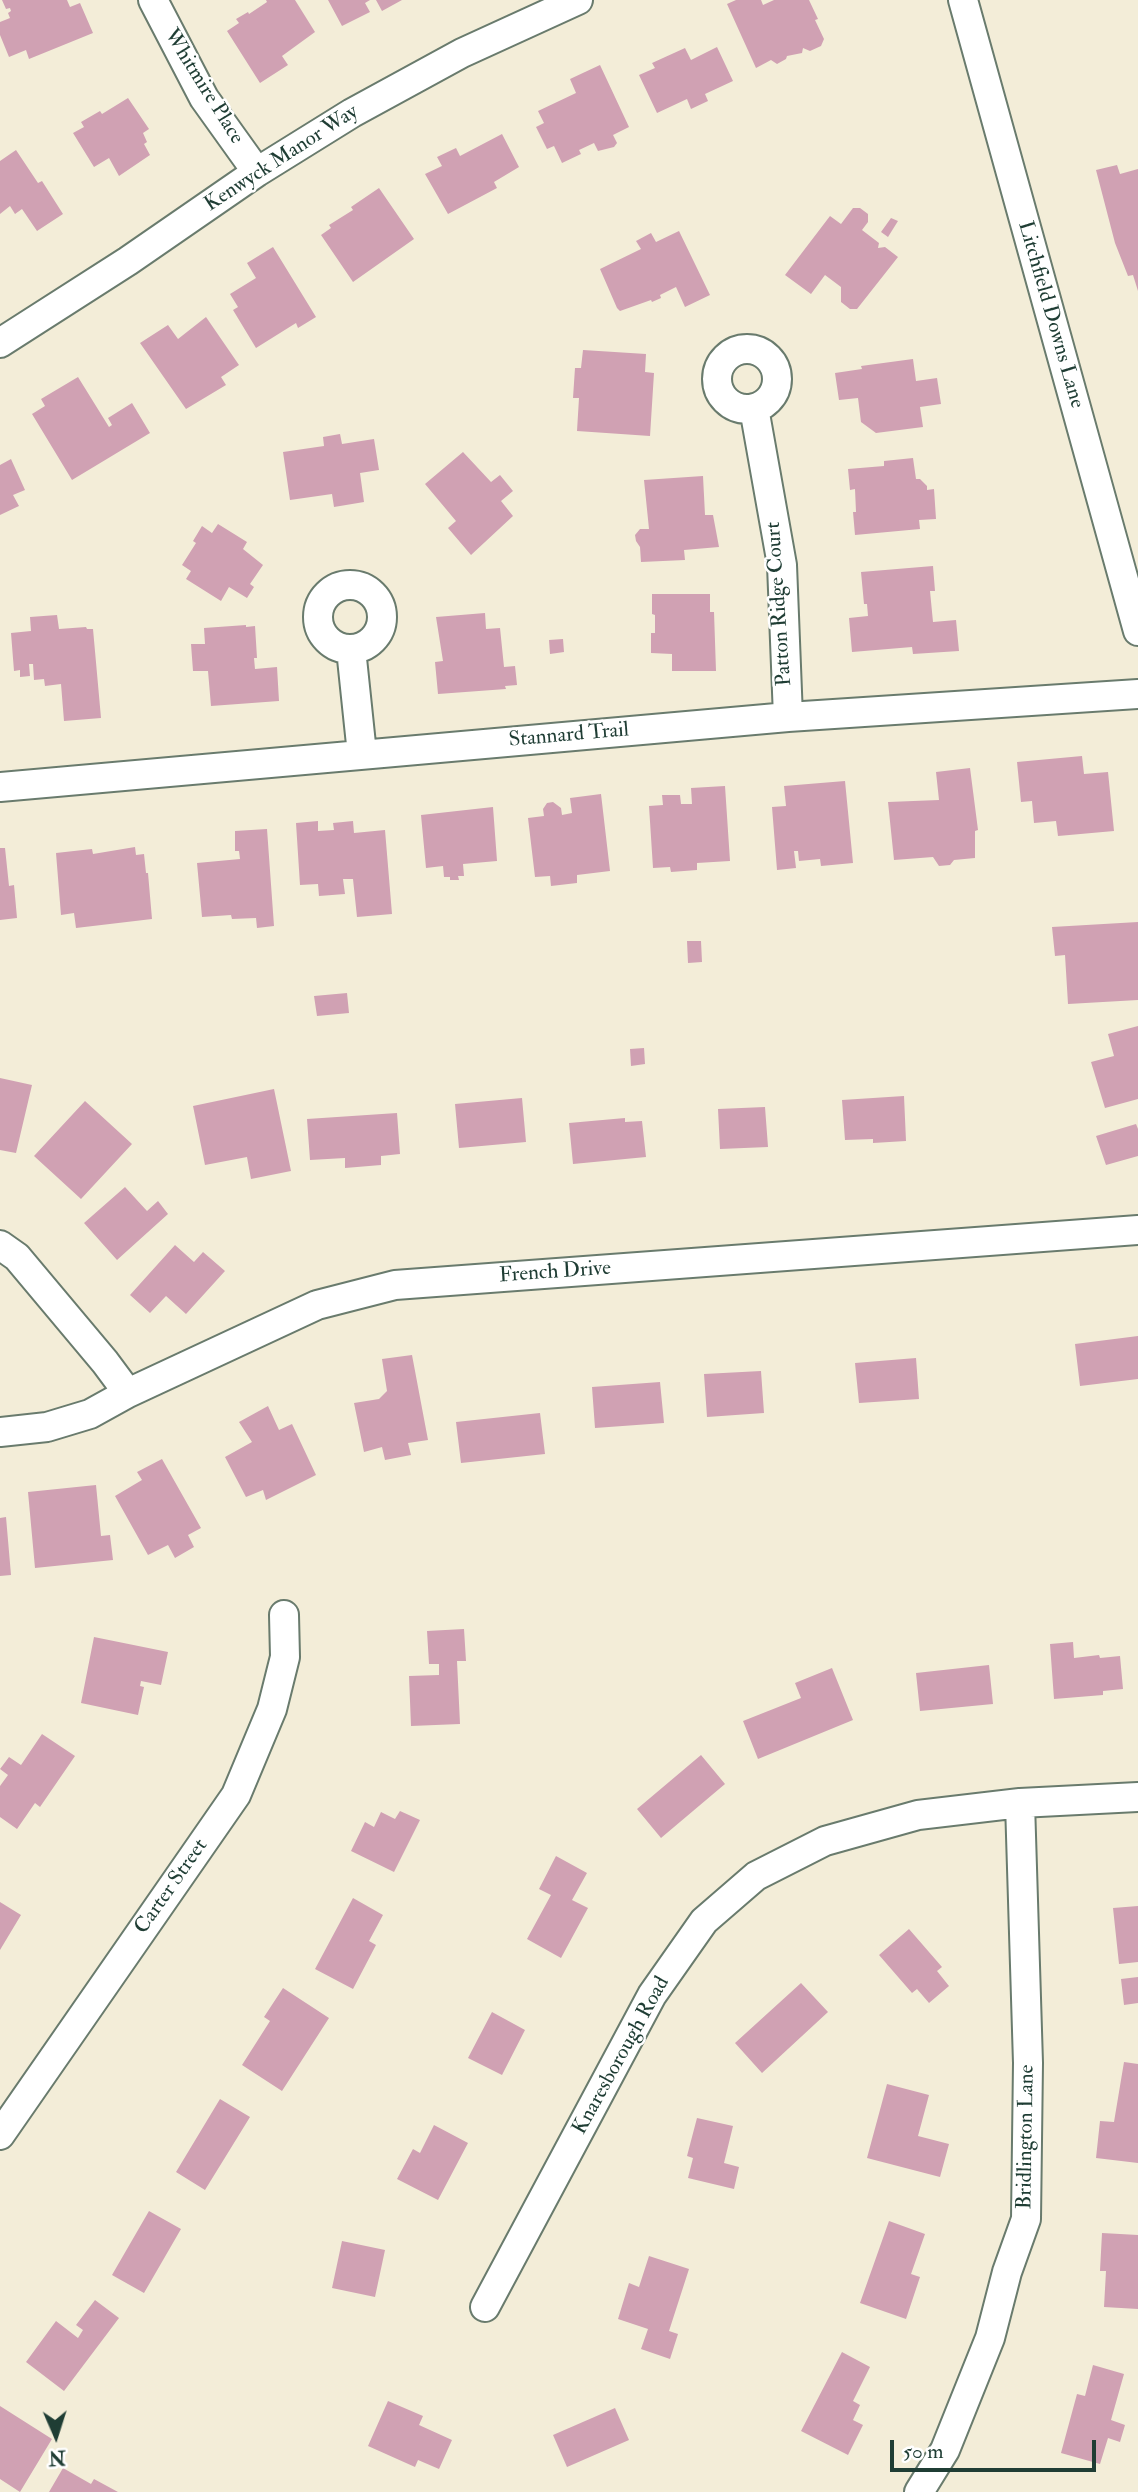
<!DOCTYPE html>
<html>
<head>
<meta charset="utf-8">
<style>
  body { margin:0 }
  #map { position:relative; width:1138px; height:2492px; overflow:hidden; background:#f3edd8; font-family:"IM FELL Double Pica",serif }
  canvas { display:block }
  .north { position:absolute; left:21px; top:2401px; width:70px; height:70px; -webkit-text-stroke:5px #fff; paint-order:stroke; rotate:177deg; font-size:19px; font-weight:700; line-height:28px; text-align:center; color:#1f3d34 }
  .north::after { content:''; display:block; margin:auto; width:24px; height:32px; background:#1f3d34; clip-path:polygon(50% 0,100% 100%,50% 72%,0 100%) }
  .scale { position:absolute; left:890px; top:2440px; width:206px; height:32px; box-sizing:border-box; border:4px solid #1f3d34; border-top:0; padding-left:9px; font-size:21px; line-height:24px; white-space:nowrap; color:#1f3d34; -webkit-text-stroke:5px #fff; paint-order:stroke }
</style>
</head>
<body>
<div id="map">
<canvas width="1138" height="2492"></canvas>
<div class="north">N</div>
<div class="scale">50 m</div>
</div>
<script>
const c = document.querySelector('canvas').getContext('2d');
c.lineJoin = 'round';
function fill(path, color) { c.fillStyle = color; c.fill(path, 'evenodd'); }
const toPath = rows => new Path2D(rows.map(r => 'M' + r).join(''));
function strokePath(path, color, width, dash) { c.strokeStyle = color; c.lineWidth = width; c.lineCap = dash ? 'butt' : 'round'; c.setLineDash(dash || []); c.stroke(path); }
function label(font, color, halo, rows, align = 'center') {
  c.font = font + ' "IM FELL Double Pica",serif'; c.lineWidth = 5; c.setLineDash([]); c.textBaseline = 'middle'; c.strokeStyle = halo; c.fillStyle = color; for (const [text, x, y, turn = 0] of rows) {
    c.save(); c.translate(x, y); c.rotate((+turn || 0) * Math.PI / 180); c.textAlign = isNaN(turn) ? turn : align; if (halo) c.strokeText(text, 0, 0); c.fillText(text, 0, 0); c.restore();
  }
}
fill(toPath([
  [2,0,67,0,70,7,80,3,93,33,29,59,26,50,9,57,0,35,0,22,10,18,8,13,11,11,10,8,6,9],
  [266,0,295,0,315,32,282,56,288,65,260,83,227,31,239,23,236,19,248,12,249,14,267,2],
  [328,0,370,0,365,3,370,12,342,26],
  [376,0,402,0,382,11],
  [736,0,761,0,763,5,774,0,809,0,818,19,815,20,824,39,821,46,810,51,803,48,802,53,787,56,786,59,777,64,771,60,756,68,727,4],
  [717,47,733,81,705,94,708,101,691,109,687,99,657,113,639,75,655,68,652,63,685,48,691,60],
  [600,65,629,127,613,135,617,143,614,147,598,151,594,143,579,150,581,154,562,163,554,146,547,149,536,127,544,123,538,111,576,93,570,79],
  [128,98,149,129,143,133,147,142,144,144,150,155,119,176,109,158,94,167,73,133,84,127,81,122,100,111,102,114],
  [502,134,519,167,494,182,497,188,448,214,425,174,442,166,437,157,456,148,460,156],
  [16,150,38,183,42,181,63,214,37,231,22,209,15,214,10,206,0,214,0,161],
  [1117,165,1120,174,1138,169,1138,291,1133,275,1128,276,1115,243,1096,170],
  [379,188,414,239,353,282,321,235,331,228,329,225,353,210,351,207],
  [853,208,860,208,868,214,868,222,862,230,879,243,878,248,885,247,898,257,857,309,850,309,841,302,841,287,825,275,811,294,785,275,830,216,841,224],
  [891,218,898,221,888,237,881,232],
  [679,231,710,295,685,307,676,287,660,295,661,298,652,302,651,300,620,311,617,308,600,269,641,249,636,241,651,233,656,242],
  [273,247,316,317,298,328,296,323,256,348,233,310,238,307,230,294,256,278,247,263],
  [206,317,239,365,221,377,226,385,186,409,140,343,168,325,178,339],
  [583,350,646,354,645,372,654,373,650,436,577,431,579,398,573,398,575,368,581,368],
  [913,359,916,381,937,378,941,404,920,407,923,427,876,433,861,422,858,398,839,400,835,373,862,369,861,366],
  [78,377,109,427,112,425,108,418,132,403,150,433,72,480,32,414,45,406,41,399],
  [340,434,342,444,374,439,379,470,360,473,364,502,334,507,332,494,290,500,283,452,324,446,323,437],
  [463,452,491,482,500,475,513,491,501,501,513,516,471,555,448,528,456,521,425,484],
  [913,458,916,479,920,479,927,486,927,490,934,489,936,519,919,520,920,529,855,535,853,512,856,512,855,489,850,490,848,469,884,466,884,461],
  [11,459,25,490,13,495,19,506,0,515,0,465],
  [703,476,705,515,713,515,719,547,684,550,685,560,641,562,640,547,636,541,635,535,640,529,649,529,644,480],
  [218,524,247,542,243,549,263,565,250,584,254,587,247,598,229,587,221,601,186,579,191,571,182,565,196,543,193,541,202,526,212,533],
  [933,566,935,591,930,591,933,622,956,620,959,651,913,654,912,647,852,652,849,618,868,616,867,604,864,604,861,572],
  [652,594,710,594,710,612,714,612,716,671,672,671,672,654,651,653,651,633,655,633,655,615,652,614],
  [485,613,486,629,500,628,504,667,515,666,517,685,505,686,506,689,438,694,435,662,443,661,436,617],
  [57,615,59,629,86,627,87,629,93,629,101,718,64,721,61,684,45,686,44,679,34,680,33,664,29,664,30,676,20,677,20,670,14,671,11,633,31,631,30,617],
  [246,625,246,627,255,626,257,658,254,658,255,669,277,667,279,701,211,706,208,671,193,671,191,644,205,644,204,628],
  [563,639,564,652,550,654,549,640],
  [1082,756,1084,774,1108,772,1114,831,1058,836,1056,821,1034,823,1032,801,1021,802,1017,762],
  [970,768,978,830,975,831,975,858,954,860,950,865,939,866,933,857,894,860,888,802,939,800,936,772],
  [845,781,853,863,821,866,820,859,799,861,798,851,794,851,796,868,777,870,772,807,786,806,784,786],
  [725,786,730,861,697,863,697,870,671,872,670,867,653,868,649,806,663,805,662,795,680,795,681,804,692,804,691,788],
  [601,794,610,871,577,875,577,883,551,886,550,876,535,877,528,818,544,816,543,809,547,803,553,802,561,808,562,815,572,813,570,798],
  [493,807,497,861,463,864,464,876,458,876,459,880,450,880,450,877,444,877,443,866,426,868,421,815],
  [318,821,318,831,334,830,333,823,353,821,354,833,385,830,392,914,357,917,353,879,343,879,345,894,319,896,318,884,300,885,296,823],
  [267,829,274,926,257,928,256,918,232,919,231,915,202,917,197,863,240,859,239,851,235,851,235,831],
  [135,847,136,855,144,854,146,873,148,873,152,919,76,928,74,913,61,915,56,853,92,849,93,854],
  [0,848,5,848,9,886,14,885,17,918,0,920],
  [1138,922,1138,1000,1068,1004,1065,955,1055,956,1052,927],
  [687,941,701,941,702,962,688,963],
  [347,993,349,1013,317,1016,314,996],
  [1138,1026,1138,1099,1105,1108,1091,1062,1114,1056,1108,1034],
  [644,1048,645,1064,631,1066,630,1049],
  [0,1078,32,1085,16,1153,0,1150],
  [274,1089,291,1171,251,1179,247,1157,205,1165,193,1106],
  [904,1096,906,1141,873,1143,873,1139,845,1140,842,1100],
  [522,1098,526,1142,459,1148,455,1104],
  [85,1101,132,1144,81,1199,34,1156],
  [765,1107,768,1147,720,1149,718,1109],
  [397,1113,400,1154,381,1156,381,1165,345,1168,345,1158,310,1160,307,1119],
  [625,1118,625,1122,642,1121,646,1157,573,1164,569,1123],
  [1136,1124,1138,1129,1138,1156,1106,1165,1096,1136],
  [125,1187,147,1211,158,1201,168,1214,117,1260,84,1223],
  [175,1245,194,1262,203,1252,225,1271,186,1314,166,1296,150,1313,130,1295],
  [1138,1336,1138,1379,1080,1386,1075,1344],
  [412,1355,428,1440,408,1443,411,1455,385,1460,382,1447,364,1452,354,1403,379,1399,387,1391,382,1359],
  [916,1358,919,1399,859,1403,855,1363],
  [761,1371,764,1413,707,1417,704,1374],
  [660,1382,664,1423,595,1428,592,1387],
  [268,1406,279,1430,292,1424,316,1475,266,1500,263,1490,246,1497,225,1457,252,1442,239,1422],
  [540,1413,545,1454,461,1463,456,1422],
  [162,1459,201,1528,188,1535,194,1547,175,1558,168,1545,148,1555,115,1496,142,1480,137,1472],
  [96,1485,101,1536,110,1535,113,1560,35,1568,28,1492],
  [6,1517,11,1575,0,1576,0,1518],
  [464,1629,466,1661,457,1661,460,1724,411,1726,409,1676,439,1675,439,1664,429,1664,427,1631],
  [94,1637,168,1652,161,1685,141,1681,140,1686,144,1687,138,1715,81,1703],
  [1073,1642,1074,1658,1099,1655,1100,1658,1120,1656,1123,1689,1103,1691,1103,1695,1054,1699,1050,1644],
  [989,1665,993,1704,920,1711,916,1673],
  [832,1668,853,1720,758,1759,743,1721,801,1698,795,1683],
  [42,1734,75,1756,40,1807,35,1803,17,1829,0,1817,0,1786,8,1775,0,1769,9,1757,21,1765],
  [701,1755,725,1784,661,1838,637,1809],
  [400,1811,420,1820,394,1872,351,1851,365,1822,374,1827,381,1812,395,1819],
  [556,1856,587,1873,572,1900,588,1908,561,1958,527,1939,551,1895,539,1889],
  [353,1898,383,1915,369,1941,376,1945,353,1989,315,1969],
  [0,1902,21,1915,0,1950],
  [1138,1906,1138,1962,1119,1964,1113,1908],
  [909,1929,942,1967,937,1971,949,1986,929,2003,917,1989,912,1993,879,1955],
  [1138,1977,1138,2003,1124,2005,1121,1979],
  [801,1983,828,2012,762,2073,735,2043],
  [283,1988,329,2018,282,2091,242,2065,270,2021,264,2017],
  [492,2012,525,2030,502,2075,468,2058],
  [1124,2062,1138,2064,1138,2163,1096,2158,1100,2121,1114,2122],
  [887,2084,929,2095,918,2136,949,2144,940,2177,867,2158],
  [220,2099,250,2117,205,2190,176,2172],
  [697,2118,733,2126,724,2163,739,2167,734,2189,688,2178,693,2158,687,2156],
  [434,2125,468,2143,438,2200,397,2179,413,2149,420,2153],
  [149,2211,181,2229,144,2293,112,2275],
  [889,2221,925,2234,911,2274,920,2277,906,2319,860,2303],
  [1102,2233,1138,2235,1138,2309,1104,2307,1106,2271,1100,2271],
  [342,2241,385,2250,375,2297,332,2288],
  [649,2256,689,2269,669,2331,678,2334,670,2359,641,2349,648,2329,618,2319,629,2283,639,2287],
  [95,2300,119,2318,64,2391,26,2362,56,2321,78,2338,83,2330,76,2325],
  [842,2352,870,2367,853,2401,860,2405,853,2420,863,2425,848,2455,801,2431],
  [1093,2365,1124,2374,1111,2420,1125,2425,1120,2442,1108,2438,1100,2464,1061,2453,1077,2394,1085,2396],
  [388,2401,423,2416,419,2425,452,2440,439,2469,418,2460,415,2467,368,2446],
  [0,2406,52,2439,20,2492,0,2479],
  [615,2408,629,2440,567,2467,553,2435],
  [63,2468,91,2484,94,2479,118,2492,49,2492]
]), '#d0a1b3');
const minor = toPath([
  [153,0,204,98,257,172],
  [963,0,1138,631],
  [0,343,128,261,257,172,352,113,462,53,578,0],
  '717 379a30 30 0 1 1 60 0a30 30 0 1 1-60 0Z',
  [754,408,782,565,788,717],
  '318 617a32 32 0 1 1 64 0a32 32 0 1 1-64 0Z',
  [351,649,362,754],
  [0,787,788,717,1138,694],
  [0,1245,17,1257,105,1362,128,1393],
  [0,1432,47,1427,90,1414,128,1393,317,1305,395,1285,1138,1230],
  [0,2135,236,1795,272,1709,285,1657,284,1615],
  [485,2307,652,1995,704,1921,756,1876,825,1841,918,1815,1020,1803,1138,1797],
  [919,2492,945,2450,990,2338,1007,2272,1026,2219,1028,2063,1020,1803]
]);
strokePath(minor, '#697b6d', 32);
strokePath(minor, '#fff', 28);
label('21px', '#1f3d34', '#fff', [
  ["Whitmire Place",203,87,58],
  ["Kenwyck Manor Way",282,159,-33],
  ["Litchfield Downs Lane",1050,315,74],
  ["Patton Ridge Court",780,604,-94],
  ["Stannard Trail",569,736,-5],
  ["French Drive",555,1273,-4],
  ["Carter Street",172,1887,-55],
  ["Knaresborough Road",622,2056,-61],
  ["Bridlington Lane",1027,2137,-89]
]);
</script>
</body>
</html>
